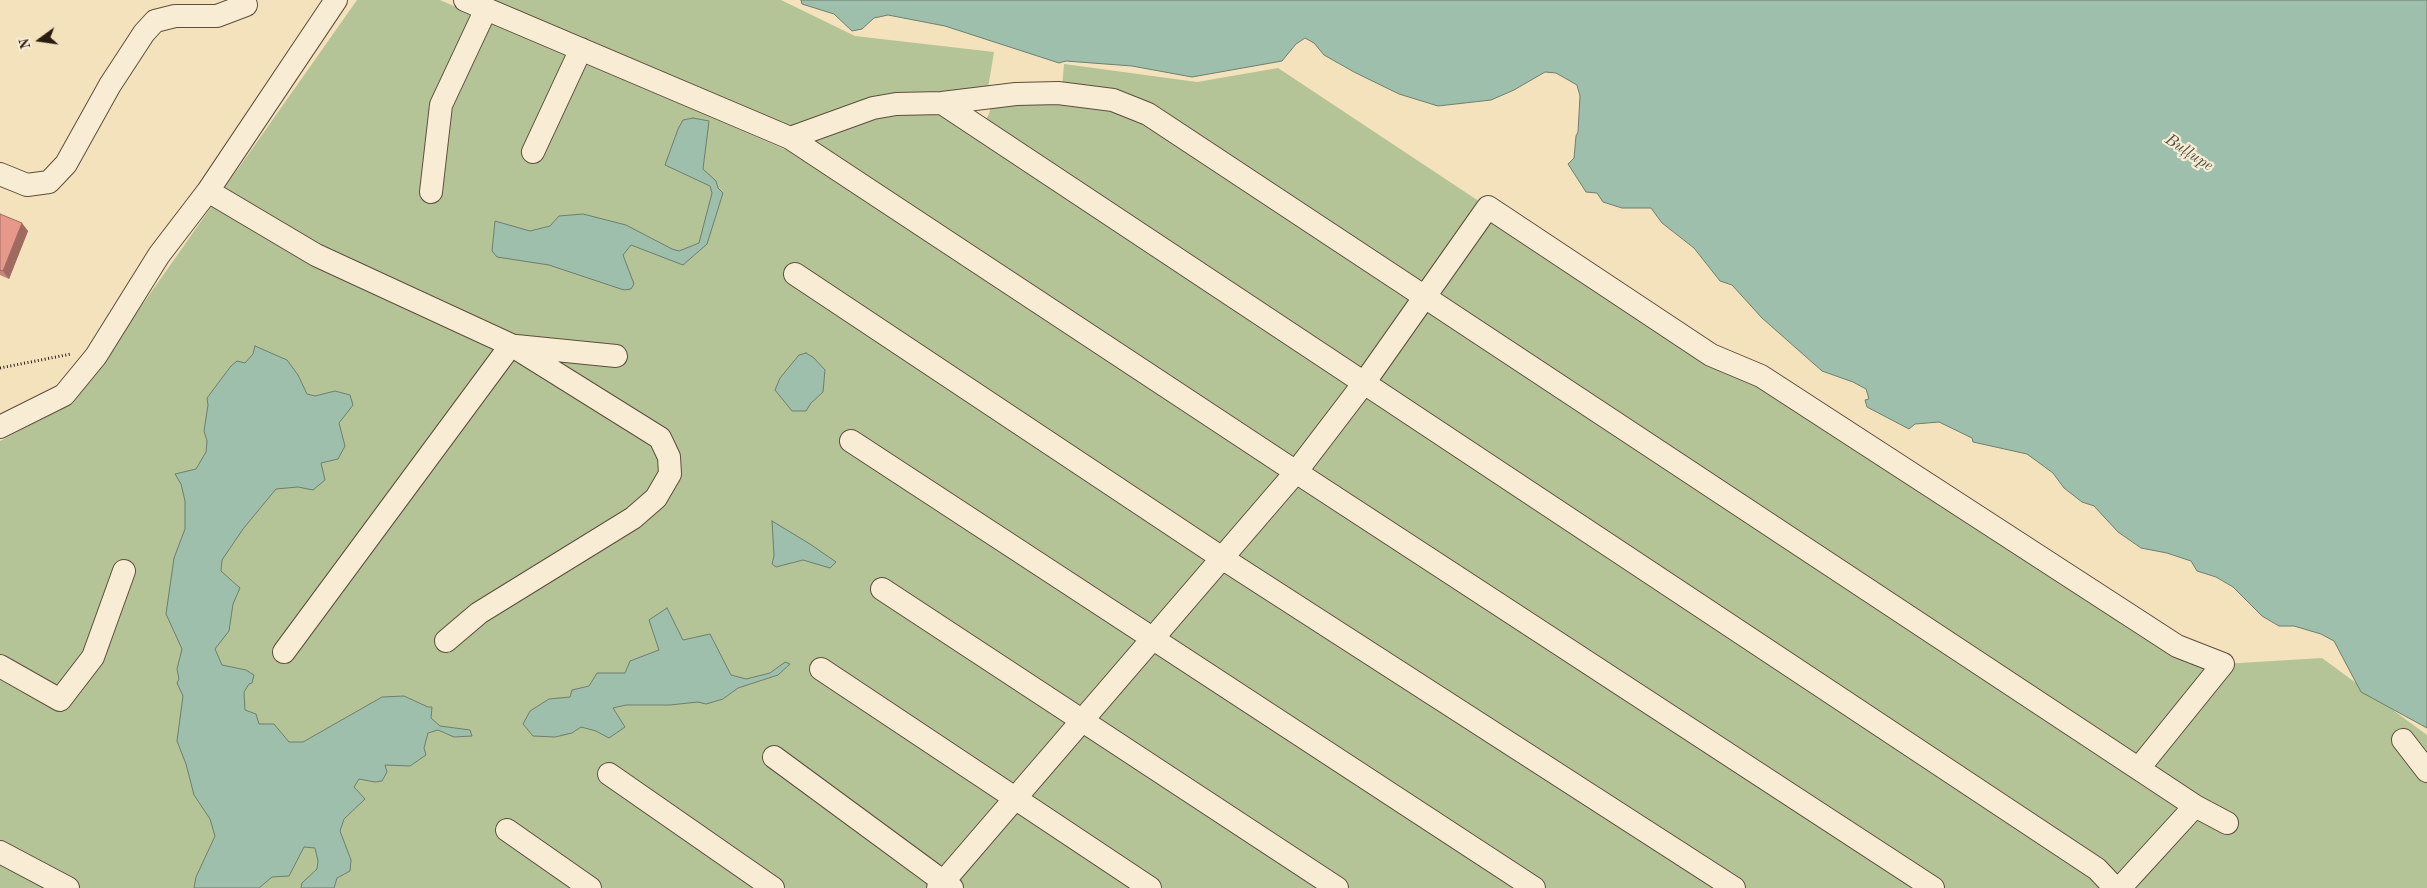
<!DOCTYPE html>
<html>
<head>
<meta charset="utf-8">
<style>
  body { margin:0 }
  #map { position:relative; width:2427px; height:888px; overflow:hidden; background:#f4e2bd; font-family:"Old Standard TT",serif }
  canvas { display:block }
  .north { position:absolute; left:15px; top:15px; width:50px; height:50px; -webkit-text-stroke:4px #f8ecd4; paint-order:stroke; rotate:256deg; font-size:14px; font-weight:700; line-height:20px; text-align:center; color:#2b1c12 }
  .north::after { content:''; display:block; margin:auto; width:18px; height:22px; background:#2b1c12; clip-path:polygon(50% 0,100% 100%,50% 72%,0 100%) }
</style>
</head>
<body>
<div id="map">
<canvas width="2427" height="888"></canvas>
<div class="north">N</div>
</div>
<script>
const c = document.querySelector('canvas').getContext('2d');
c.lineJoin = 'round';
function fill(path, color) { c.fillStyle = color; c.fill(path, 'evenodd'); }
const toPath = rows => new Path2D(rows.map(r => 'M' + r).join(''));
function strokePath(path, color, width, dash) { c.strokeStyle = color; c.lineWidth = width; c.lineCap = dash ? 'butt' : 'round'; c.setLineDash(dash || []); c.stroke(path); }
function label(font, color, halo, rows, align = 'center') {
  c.font = font + ' "Old Standard TT",serif'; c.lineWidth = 4.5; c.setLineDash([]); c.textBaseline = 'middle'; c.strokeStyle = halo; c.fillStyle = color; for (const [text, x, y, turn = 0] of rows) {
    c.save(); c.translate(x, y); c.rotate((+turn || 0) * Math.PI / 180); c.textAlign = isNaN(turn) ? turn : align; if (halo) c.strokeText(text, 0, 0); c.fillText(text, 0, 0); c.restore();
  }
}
fill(toPath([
  [357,0,440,0,805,158,822,133,890,115,943,109,978,134,989,114,992,101,1061,100,1064,64,1197,82,1278,68,1711,355,2223,664,2322,658,2427,735,2427,888,0,888,0,441,73,403],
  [485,0,781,0,855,36,994,52,988,88,787,128]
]), '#b4c496');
const water = toPath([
  [801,0,2427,0,2427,728,2361,692,2334,641,2321,634,2294,626,2279,626,2262,616,2233,587,2216,577,2197,571,2191,561,2167,553,2141,548,2118,532,2094,506,2082,502,2064,488,2053,473,2027,454,1973,442,1972,438,1939,422,1915,424,1909,429,1867,407,1865,400,1869,399,1866,389,1853,382,1822,371,1762,318,1732,285,1720,281,1694,248,1662,223,1651,208,1622,208,1603,202,1597,193,1586,192,1568,164,1574,158,1576,136,1578,132,1580,96,1577,85,1556,73,1545,72,1514,90,1491,100,1438,106,1399,94,1354,72,1324,55,1314,43,1305,38,1296,44,1282,61,1192,77,1132,66,1066,61,1059,63,945,26,888,15,874,18,862,29,852,31,834,14,802,4,801,0],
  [693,118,709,121,703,169,716,181,718,188,723,193,707,244,683,265,631,245,623,255,634,284,631,289,624,290,549,265,497,257,492,251,495,221,530,231,550,226,559,216,583,214,626,225,672,249,679,251,699,243,712,193,710,186,665,165,678,129,683,120,693,118],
  [255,346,287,360,298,375,307,394,315,396,335,391,350,395,353,405,339,423,345,446,338,459,321,463,325,480,313,490,298,487,276,489,243,529,222,560,221,571,240,588,233,604,229,631,215,649,222,665,246,670,254,675,252,683,249,684,244,692,245,710,256,714,259,724,274,724,289,742,303,742,382,697,404,696,428,707,432,707,431,718,440,726,470,730,472,736,454,737,438,730,428,733,424,748,426,755,410,766,385,765,387,772,382,781,375,782,359,779,354,787,365,799,344,819,340,831,351,860,350,871,337,878,334,888,301,888,302,883,317,869,318,861,315,848,304,847,289,876,272,877,259,888,194,888,196,877,215,836,210,819,194,795,186,764,177,741,183,696,177,683,179,679,177,669,182,649,166,614,174,558,185,529,185,501,181,484,175,474,196,469,206,452,207,441,204,431,208,405,207,398,231,366,237,361,245,363,253,354,255,346],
  [806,353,814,358,825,370,823,392,811,403,806,411,792,411,775,390,780,378,799,355,806,353],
  [772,521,810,544,836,562,830,568,803,560,776,567,772,564,774,556,772,521],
  [667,608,683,640,710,634,731,675,746,679,770,673,785,662,790,664,778,675,738,688,723,699,706,704,698,702,670,705,626,705,613,708,625,727,609,738,596,731,581,727,572,733,555,737,533,736,523,724,530,711,549,699,570,697,572,690,589,686,597,673,625,673,630,661,659,650,649,620,667,608]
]);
fill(water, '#9dbfac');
strokePath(water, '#6f7e6e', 1);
const minor = toPath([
  [465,0,790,138,1296,472,1933,888],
  [942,103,2097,869,2115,888],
  [790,138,873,108,896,104,942,103,1016,94,1058,93,1113,100,1148,114,2195,806,2227,823],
  [533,152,581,49],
  [0,174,27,185,49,182,66,164,110,85,144,33,155,21,175,16,217,16,246,5],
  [208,191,336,0],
  [431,192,441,105,486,9],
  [795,274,1222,558,1734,888],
  [516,346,616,356],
  [0,427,64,395,96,356,159,255,208,191,316,255,511,345,284,652],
  [851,441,1534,888],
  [882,589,1337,888],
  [446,641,479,613,633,518,656,498,670,474,669,457,660,438,511,345],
  [0,666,60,700,93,657,124,571],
  [821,669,1150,888],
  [2403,740,2427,771],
  [774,757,952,888],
  [609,774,773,888],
  [507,830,590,888],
  [0,852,68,888],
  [938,888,1296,472,1364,383,1488,207,1711,355,1761,376,2177,646,2223,664,2139,768],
  [2120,888,2195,806]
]);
strokePath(minor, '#5d4e3d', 24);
strokePath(toPath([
  [0,368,71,354]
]), '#2b1c12', 3, [1, 2.5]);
strokePath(minor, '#f8ecd4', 22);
fill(toPath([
  [0,214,28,231,9,279,0,275]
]), '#c68377');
fill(toPath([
  [22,223,28,231,9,279,3,271]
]), '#a16a61');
const building = toPath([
  [0,214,22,223,3,271,0,270,0,214]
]);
fill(building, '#e6988a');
strokePath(building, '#a16a61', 1);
label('italic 16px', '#4d4d40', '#f8ecd4', [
  ["Buļļupe",2189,153,33]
]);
</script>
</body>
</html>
